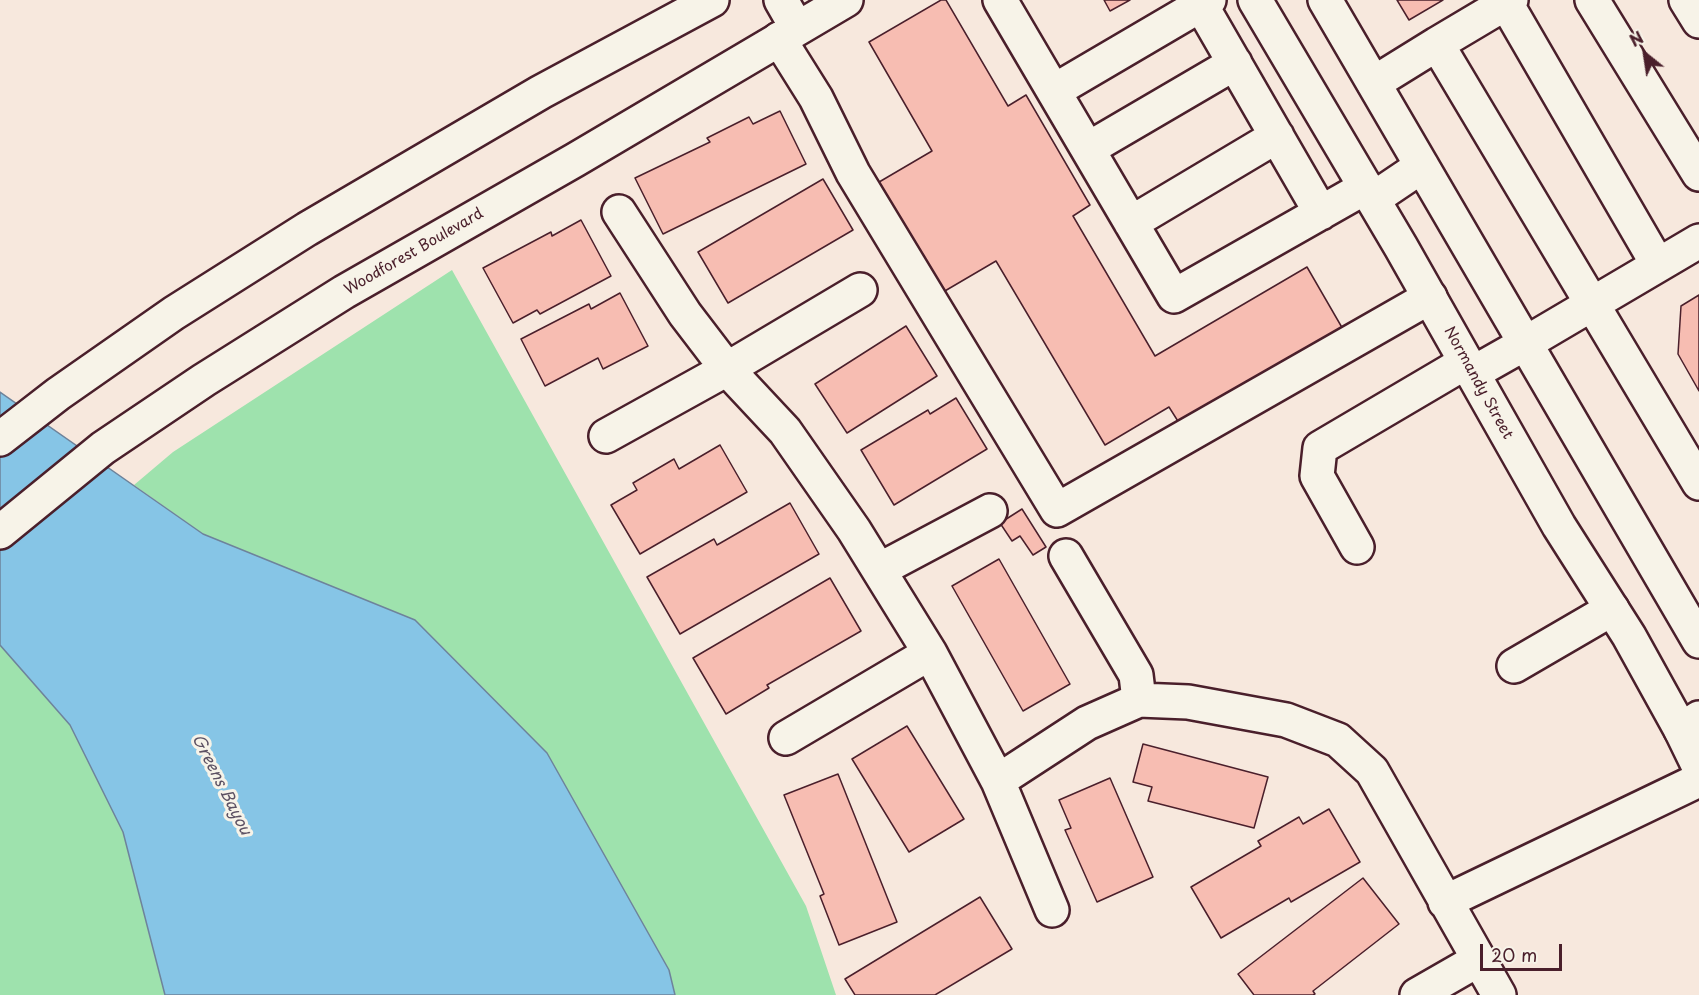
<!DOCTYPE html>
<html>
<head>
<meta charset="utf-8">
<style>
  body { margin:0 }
  #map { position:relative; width:1699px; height:995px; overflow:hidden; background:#f7e8dd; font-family:"Playpen Sans",sans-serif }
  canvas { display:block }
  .north { position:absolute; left:1615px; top:24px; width:60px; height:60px; -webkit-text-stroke:4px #f7f3e8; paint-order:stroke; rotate:330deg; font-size:16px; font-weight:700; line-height:24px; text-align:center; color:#4a1f2b }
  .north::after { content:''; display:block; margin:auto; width:21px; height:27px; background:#4a1f2b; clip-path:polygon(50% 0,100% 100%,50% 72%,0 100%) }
  .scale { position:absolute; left:1480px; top:944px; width:82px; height:27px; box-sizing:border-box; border:3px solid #4a1f2b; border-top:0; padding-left:8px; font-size:18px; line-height:21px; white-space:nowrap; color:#4a1f2b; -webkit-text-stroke:4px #f7f3e8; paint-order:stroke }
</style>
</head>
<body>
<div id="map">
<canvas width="1699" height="995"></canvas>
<div class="north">N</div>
<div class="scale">20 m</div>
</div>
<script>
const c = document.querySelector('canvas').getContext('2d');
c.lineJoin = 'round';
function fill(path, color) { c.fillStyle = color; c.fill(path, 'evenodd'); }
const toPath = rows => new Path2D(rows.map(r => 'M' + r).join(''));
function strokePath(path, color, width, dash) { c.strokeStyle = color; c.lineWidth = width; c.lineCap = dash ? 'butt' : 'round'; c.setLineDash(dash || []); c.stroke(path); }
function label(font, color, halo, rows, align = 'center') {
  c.font = font + ' "Playpen Sans",sans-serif'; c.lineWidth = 6; c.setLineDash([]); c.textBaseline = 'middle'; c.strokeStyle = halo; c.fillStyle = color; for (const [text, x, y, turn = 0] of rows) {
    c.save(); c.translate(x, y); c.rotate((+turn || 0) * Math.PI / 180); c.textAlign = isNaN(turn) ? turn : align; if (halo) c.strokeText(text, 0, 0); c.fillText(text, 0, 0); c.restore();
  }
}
fill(toPath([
  [452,270,806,906,836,995,675,995,669,970,547,753,415,620,203,534,134,485,173,452],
  [0,645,70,725,123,832,165,995,0,995]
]), '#9ee2ad');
const water = toPath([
  [0,392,203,534,415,620,547,753,669,970,675,995,165,995,123,832,70,725,0,645,0,392]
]);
fill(water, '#86c5e6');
strokePath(water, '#6e839b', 1.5);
const building = toPath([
  [941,0,946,0,1008,106,1026,95,1090,205,1073,216,1155,356,1307,267,1344,331,1181,426,1169,407,1105,445,996,261,938,295,874,185,932,151,869,42,941,0],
  [1104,0,1130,0,1110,11,1104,0],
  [1397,0,1443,0,1409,20,1397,0],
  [780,111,806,164,663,234,635,178,710,142,707,138,749,117,753,124,780,111],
  [823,179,853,230,728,303,698,252,823,179],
  [581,220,611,276,540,314,537,310,513,323,483,268,551,232,552,236,581,220],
  [620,293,648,346,603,369,598,358,545,386,521,339,589,304,591,309,620,293],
  [1699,295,1699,391,1678,354,1681,306,1699,295],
  [906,326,937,376,847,433,815,384,906,326],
  [956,398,987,449,894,505,861,450,928,410,930,414,956,398],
  [720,445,747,492,640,554,611,505,637,490,633,483,674,459,679,469,720,445],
  [790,503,819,554,680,634,647,577,714,539,717,545,790,503],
  [1022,509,1046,547,1033,555,1020,536,1012,541,1000,523,1022,509],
  [999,559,1070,684,1023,711,952,586,999,559],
  [830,578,861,631,767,685,769,688,726,714,693,658,830,578],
  [907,726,964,819,909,852,852,759,907,726],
  [1143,744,1268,777,1254,828,1148,801,1152,787,1133,782,1143,744],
  [838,774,897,922,839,945,820,896,824,894,784,795,838,774],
  [1110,778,1153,877,1097,902,1065,830,1071,828,1059,800,1110,778],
  [1329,809,1360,862,1291,902,1289,898,1221,938,1191,887,1261,846,1258,841,1299,817,1303,824,1329,809],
  [1363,878,1399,924,1313,991,1315,994,1313,995,1254,995,1238,974,1363,878],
  [980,897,1012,949,935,995,855,995,845,979,980,897]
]);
fill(building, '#f7bdb2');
strokePath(building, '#4a1f2b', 1.5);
const minor = toPath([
  [1000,0,1174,296,1366,187],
  [1511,0,1437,44,1699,483],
  [1592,0,1699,174],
  [1686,0,1699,21],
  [1506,3,1658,265],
  [1201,5,1321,213],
  [779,39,816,98,853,173,1057,510,1430,297],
  [1374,83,1437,44],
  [1054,91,1209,0],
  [1088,149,1235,63],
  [619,212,685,314,727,369,785,431,854,530,930,653,998,781,1052,910],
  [1131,223,1277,136],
  [1526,343,1699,241],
  [606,436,727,369,860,290],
  [1357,547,1317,476,1320,448,1466,362],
  [1066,556,1136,675,1139,700],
  [879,570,990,511],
  [1514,666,1612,609],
  [1681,730,1699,718],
  [786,738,930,653],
  [998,781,1087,723,1139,700,1188,702,1286,720,1338,740,1372,771,1499,995],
  [1445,902,1699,780],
  [1417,995,1478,960]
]);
const major = toPath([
  [781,0,797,28],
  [1255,0,1401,247,1559,526,1629,636,1681,730,1699,767],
  [1325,0,1699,641],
  [1373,199,1422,166],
  [1473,373,1526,343],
  [0,439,58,394,174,313,307,229,541,92,712,0],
  [0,532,103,448,204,380,344,292,575,160,846,0]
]);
strokePath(minor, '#4a1f2b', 38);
strokePath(major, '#4a1f2b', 38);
strokePath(minor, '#f7f3e8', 33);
strokePath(major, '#f7f3e8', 33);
label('15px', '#4a1f2b', '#f7f3e8', [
  ["Woodforest Boulevard",414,252,-30],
  ["Normandy Street",1478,383,61]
]);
label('italic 16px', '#5c5163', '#f7f3e8', [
  ["Greens Bayou",221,785,63]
]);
</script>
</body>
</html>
